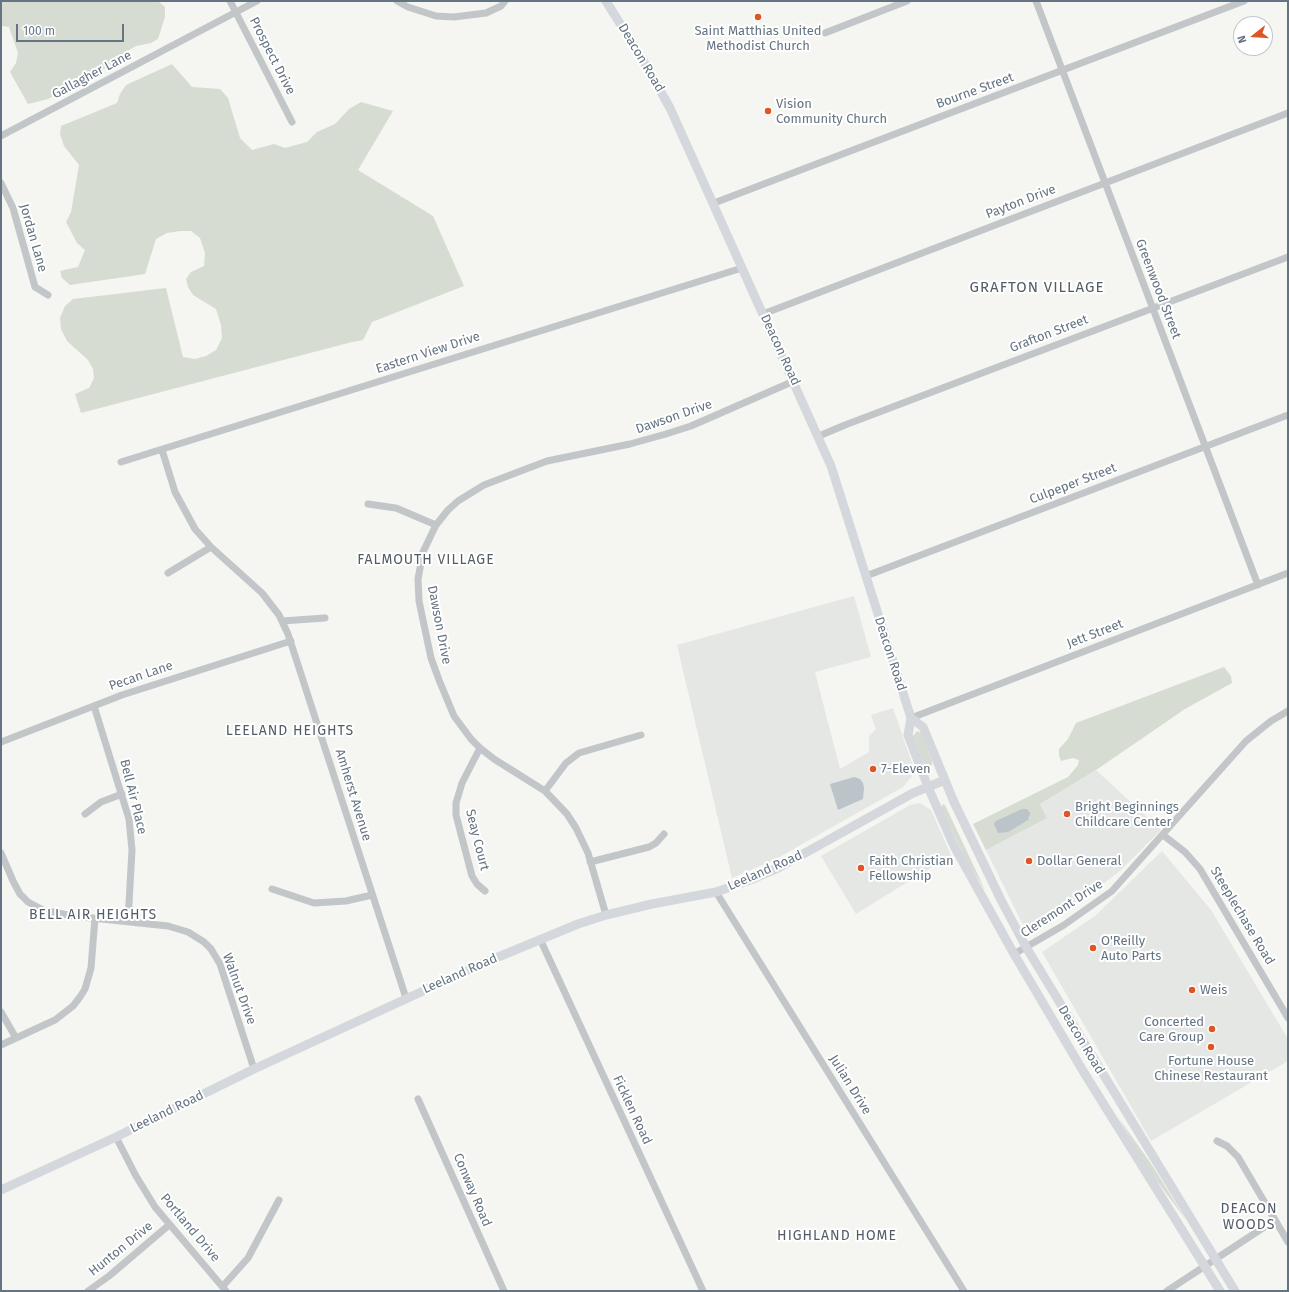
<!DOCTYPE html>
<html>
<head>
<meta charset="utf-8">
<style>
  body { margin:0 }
  #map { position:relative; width:1289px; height:1292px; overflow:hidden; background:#f5f5f1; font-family:"Fira Sans",sans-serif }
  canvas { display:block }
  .frame { position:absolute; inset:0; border:2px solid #647482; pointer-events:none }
  .north { position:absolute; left:1233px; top:16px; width:40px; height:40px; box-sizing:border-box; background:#fff; border:1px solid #c1c7cd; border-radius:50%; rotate:253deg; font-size:11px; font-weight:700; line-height:16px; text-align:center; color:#647482 }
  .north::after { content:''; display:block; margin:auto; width:14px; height:18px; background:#e15525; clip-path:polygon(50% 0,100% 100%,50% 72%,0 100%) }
  .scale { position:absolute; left:16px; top:24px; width:108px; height:18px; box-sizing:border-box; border:2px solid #647482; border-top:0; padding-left:5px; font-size:12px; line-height:14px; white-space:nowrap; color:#647482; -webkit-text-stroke:3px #fff; paint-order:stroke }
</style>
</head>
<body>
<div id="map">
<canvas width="1289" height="1292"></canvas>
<div class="frame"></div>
<div class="north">N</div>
<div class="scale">100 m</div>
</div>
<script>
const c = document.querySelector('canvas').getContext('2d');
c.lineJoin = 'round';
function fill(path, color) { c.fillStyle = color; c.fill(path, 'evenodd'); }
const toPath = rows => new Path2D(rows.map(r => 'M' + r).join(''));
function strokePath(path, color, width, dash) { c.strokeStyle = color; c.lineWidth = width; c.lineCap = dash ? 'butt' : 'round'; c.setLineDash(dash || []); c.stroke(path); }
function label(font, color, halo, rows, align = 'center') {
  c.font = font + ' "Fira Sans",sans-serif'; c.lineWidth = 4; c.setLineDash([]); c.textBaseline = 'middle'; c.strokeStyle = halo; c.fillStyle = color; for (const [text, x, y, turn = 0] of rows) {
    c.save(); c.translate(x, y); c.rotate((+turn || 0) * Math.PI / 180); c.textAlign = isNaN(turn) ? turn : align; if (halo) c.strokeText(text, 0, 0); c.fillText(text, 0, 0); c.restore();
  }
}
fill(toPath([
  [854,596,871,657,815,672,840,769,869,752,869,736,876,729,871,715,893,708,913,766,912,776,903,787,774,860,732,878,677,645],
  [1096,770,1161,830,1121,870,1095,890,1036,928,1022,923,986,850,1047,818,1040,804],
  [920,803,931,810,951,855,856,914,821,856,910,805],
  [1162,851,1211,910,1288,1039,1288,1061,1151,1141,1042,952,1095,916]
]), '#e5e7e5');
fill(toPath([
  [1,1,158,1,165,7,165,17,158,39,151,43,136,46,127,51,124,58,48,99,28,104,10,72,16,63,18,53,9,27,1,26],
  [172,64,192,87,220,89,228,98,240,138,252,150,274,144,285,148,307,142,317,132,335,124,349,109,361,102,393,111,358,170,433,216,464,286,372,322,363,340,352,342,81,413,75,394,89,388,94,378,93,369,88,360,67,341,61,329,60,318,65,306,73,299,166,288,183,357,195,359,206,356,216,350,222,338,221,325,216,309,193,295,188,287,186,279,191,272,204,266,205,253,200,238,191,231,180,231,167,233,156,239,145,274,70,285,62,278,60,271,78,267,85,250,77,243,66,222,71,212,79,165,64,146,60,134,61,126,117,103,120,94,126,85],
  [1224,667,1231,676,1232,683,1185,709,1096,770,1040,804,1047,818,986,850,973,824,1068,777,1078,765,1079,760,1073,758,1061,761,1059,755,1059,749,1068,739,1076,723],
  [917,731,921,733,932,761,932,765,929,767,925,767,913,736],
  [943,804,945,805,985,890,965,858,941,807],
  [1118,1117,1152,1165,1186,1220,1148,1169]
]), '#d6dcd2');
fill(toPath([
  [854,777,860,779,863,783,864,788,863,799,838,810,830,784],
  [1022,809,1027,809,1030,813,1028,820,1008,832,998,833,994,824,996,821]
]), '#bac4c9');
strokePath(toPath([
  [230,1,292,122],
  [397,1,408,7,436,16,454,17,486,13,501,6,505,1],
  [1036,1,1258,585],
  [825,33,907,1],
  [1,136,257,1],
  [1,183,13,208,35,287,48,295],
  [714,203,1244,1],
  [763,314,1288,113],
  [819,436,845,425,1288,257],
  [162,450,175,492,195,529,211,547,262,593,279,615,288,634,406,998],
  [121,462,742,268],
  [368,504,396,508,436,525],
  [168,573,211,547],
  [866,576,1288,415],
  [282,621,325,618],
  [94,706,129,819,132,850,128,921],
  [911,718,1288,573],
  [1,742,122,695,291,641],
  [480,748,462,783,456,803,456,815,472,876,477,884,485,891],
  [545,791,566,763,579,753,641,735],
  [85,814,101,802,122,794],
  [1163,835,1185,852,1200,869,1288,1018],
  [1,853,13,881,20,894,28,902,43,910,73,916,168,926,188,932,204,942,211,949,220,964,254,1069],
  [590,862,649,847,656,843,664,834],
  [272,889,314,903,346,901,372,895],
  [716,892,964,1291],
  [606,915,588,853,576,828,567,814,545,791,494,759,480,748,471,739,454,716,439,680,431,658,419,601,418,579,423,552,436,525,448,510,458,501,484,485,547,461,630,444,666,434,691,426,794,381],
  [540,939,703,1291],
  [1014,954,1064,925,1112,891,1246,741,1271,721,1288,711],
  [1,1012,16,1038],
  [1,1045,55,1020,73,1006,80,997,85,989,91,968,95,918],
  [418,1099,504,1291],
  [116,1137,136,1176,155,1207,226,1291],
  [1217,1141,1227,1146,1238,1157,1288,1242],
  [223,1286,248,1258,279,1200],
  [88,1291,109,1276,169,1225],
  [1167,1291,1275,1220]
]), '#c2c6c9', 7);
strokePath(toPath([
  [606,1,644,62,670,108,831,466,911,718,908,735,928,787,954,846,1014,954,1083,1071,1220,1291],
  [911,718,923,727,954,802,1001,900,1026,947,1235,1291],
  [1,1190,116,1137,254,1069,486,962,578,924,606,915,652,904,716,892,750,880,778,868,913,793,945,780]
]), '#d4d8dc', 9);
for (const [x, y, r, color] of [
  [758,17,4,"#e15525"],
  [768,111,4,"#e15525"],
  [873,769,4,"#e15525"],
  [1067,814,4,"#e15525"],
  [1029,861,4,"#e15525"],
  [861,868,4,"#e15525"],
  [1093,948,4,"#e15525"],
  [1192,990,4,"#e15525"],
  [1212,1029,4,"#e15525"],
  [1211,1047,4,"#e15525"]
]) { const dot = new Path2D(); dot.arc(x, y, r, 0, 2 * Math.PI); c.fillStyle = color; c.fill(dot); strokePath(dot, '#fff', 1.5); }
label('13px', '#647482', '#fff', [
  ["Saint Matthias United",758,31,"center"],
  ["Methodist Church",758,46,"center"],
  ["Vision",776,104],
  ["Community Church",776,119],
  ["7-Eleven",881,769],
  ["Bright Beginnings",1075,807],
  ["Childcare Center",1075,822],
  ["Faith Christian",869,861],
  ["Fellowship",869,876],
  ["Dollar General",1037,861],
  ["O'Reilly",1101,941],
  ["Auto Parts",1101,956],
  ["Weis",1200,990],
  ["Concerted",1204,1022,"right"],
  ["Care Group",1204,1037,"right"],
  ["Fortune House",1211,1061,"center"],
  ["Chinese Restaurant",1211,1076,"center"]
], 'left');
label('13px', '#647482', '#fff', [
  ["Prospect Drive",272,56,63],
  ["Deacon Road",641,58,59],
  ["Gallagher Lane",92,75,-28],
  ["Bourne Street",975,91,-20],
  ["Payton Drive",1021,202,-21],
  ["Jordan Lane",33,238,74],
  ["Greenwood Street",1158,289,69],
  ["Grafton Street",1049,334,-21],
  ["Deacon Road",780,350,65],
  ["Eastern View Drive",428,353,-18],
  ["Dawson Drive",674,417,-19],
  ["Culpeper Street",1073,484,-21],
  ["Dawson Drive",439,625,79],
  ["Jett Street",1095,634,-21],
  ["Deacon Road",890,654,72],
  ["Pecan Lane",141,676,-19],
  ["Amherst Avenue",353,795,73],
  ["Bell Air Place",133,797,76],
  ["Seay Court",477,840,76],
  ["Leeland Road",765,871,-24],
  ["Cleremont Drive",1062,909,-33],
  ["Steeplechase Road",1242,916,59],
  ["Leeland Road",460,974,-24],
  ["Walnut Drive",239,989,70],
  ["Deacon Road",1081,1040,59],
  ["Julian Drive",850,1085,58],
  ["Ficklen Road",632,1110,65],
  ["Leeland Road",167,1112,-26],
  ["Conway Road",472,1190,67],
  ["Portland Drive",190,1228,50],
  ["Hunton Drive",121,1249,-39]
]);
c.letterSpacing = '1px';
label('14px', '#525d67', '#fff', [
  ["FALMOUTH VILLAGE",426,560],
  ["LEELAND HEIGHTS",290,731],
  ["BELL AIR HEIGHTS",93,915],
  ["DEACON",1249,1209],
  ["WOODS",1249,1225],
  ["HIGHLAND HOME",837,1236]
]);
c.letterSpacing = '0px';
c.letterSpacing = '1px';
label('15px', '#525d67', '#fff', [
  ["GRAFTON VILLAGE",1037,288]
]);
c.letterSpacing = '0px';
</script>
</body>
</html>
